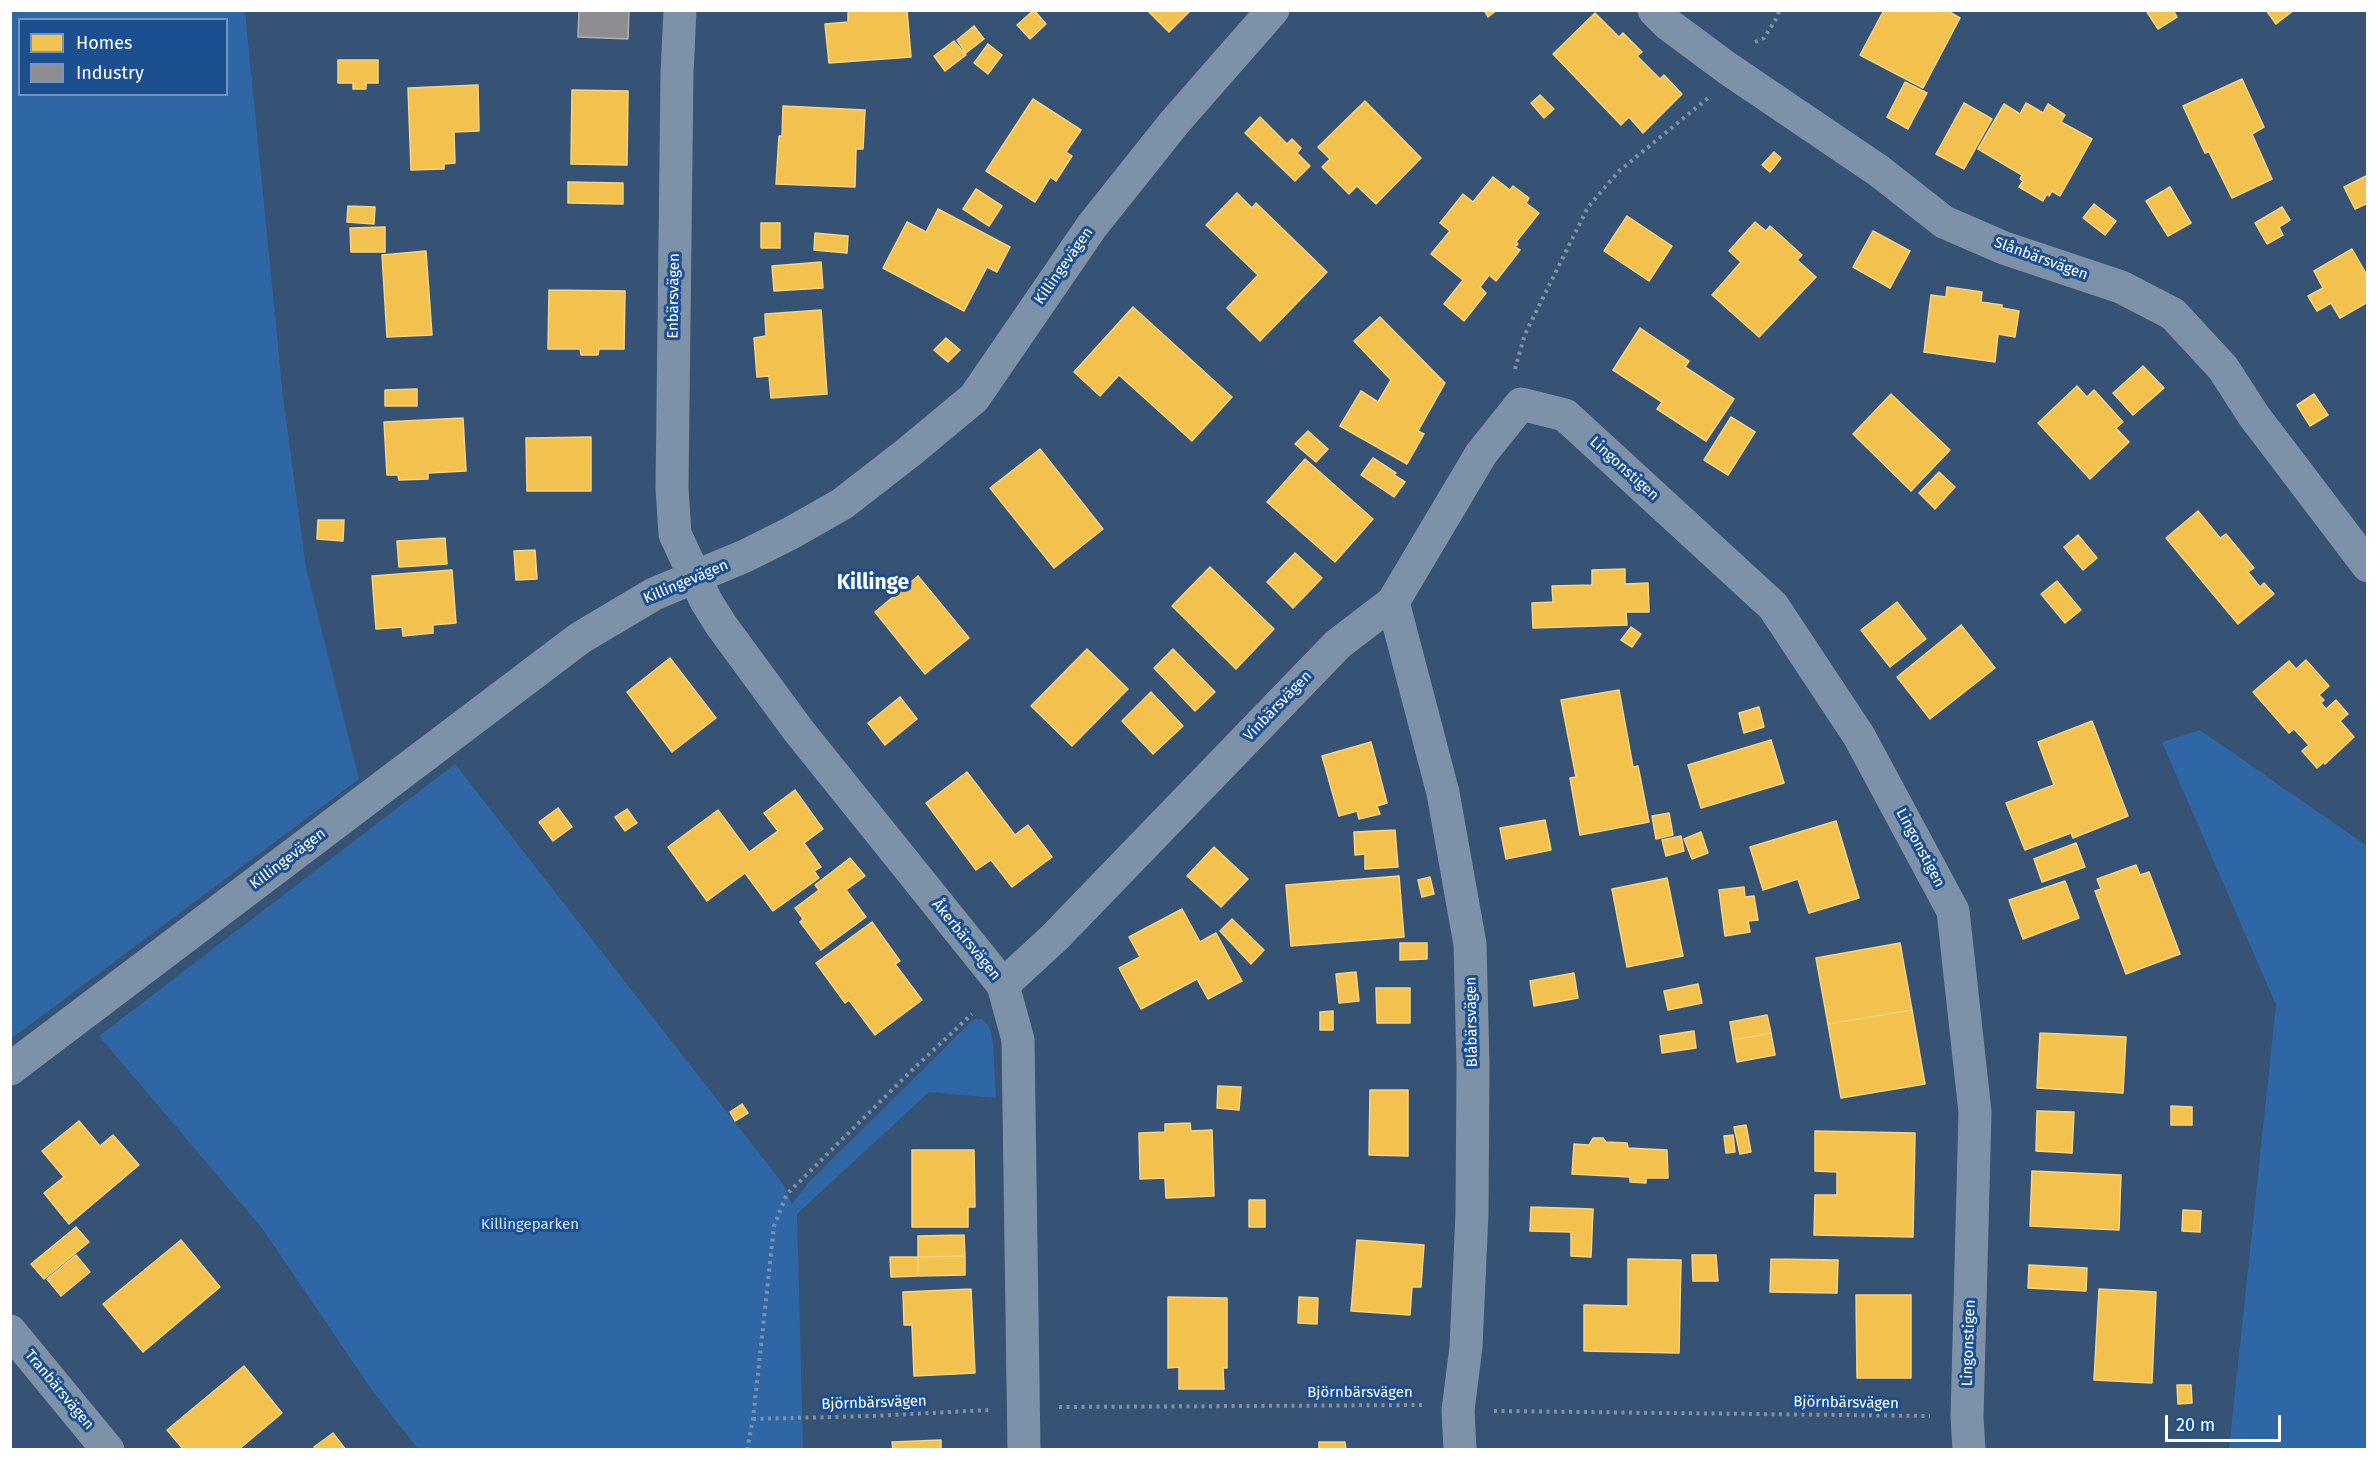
<!DOCTYPE html>
<html>
<head>
<meta charset="utf-8">
<style>
	body { margin:0 }
	#map { position:relative; width:2378px; height:1460px; overflow:hidden; background:#365274; font-family:"Fira Sans",sans-serif }
	canvas { display:block }
	.frame { position:absolute; inset:0; border:12px solid #fff; pointer-events:none }
	.legend { position:absolute; left:18px; top:18px; width:210px; height:78px; box-sizing:border-box; background:#1b4f8f; border:2px solid #7695bc; margin:0; padding:8px 10px; list-style:none; font-size:18px; color:#fff }
	.legend li { display:flex; align-items:center; gap:12px; height:30px }
	.legend b { width:30px; border:2px solid #7695bc }
	.scale { position:absolute; left:2165px; top:1415px; width:116px; height:27px; box-sizing:border-box; border:3px solid #fff; border-top:0; padding-left:8px; font-size:18px; line-height:21px; white-space:nowrap; color:#fff; -webkit-text-stroke:4px #1b4f8f; paint-order:stroke }
</style>
</head>
<body>
<div id="map">
<canvas width="2378" height="1460"></canvas>
<div class="frame"></div>
<ul class="legend">
<li><b style="height:16px;background:#f2c14e"></b>Homes</li>
<li><b style="height:16px;background:#8d8d92"></b>Industry</li>
</ul>
<div class="scale">20 m</div>
</div>
<script>
const context = document.querySelector('canvas').getContext('2d');
context.lineJoin = 'round';
function paint(path, color) { context.fillStyle = color; context.fill(path, 'evenodd'); }
const poly = rows => new Path2D(rows.map(r => 'M' + r).join(''));
function stroke(path, color, width, dash) { context.strokeStyle = color; context.lineWidth = width; context.lineCap = dash ? 'butt' : 'round'; context.setLineDash(dash || []); context.stroke(path); }
function drawText(font, color, halo, rows, align = 'center') {
  context.font = font + ' "Fira Sans",sans-serif'; context.lineWidth = 6; context.setLineDash([]); context.textBaseline = 'middle'; context.strokeStyle = halo; context.fillStyle = color; for (const [text, x, y, turn = 0] of rows) {
    context.save(); context.translate(x, y); context.rotate((+turn || 0) * Math.PI / 180); context.textAlign = isNaN(turn) ? turn : align; if (halo) context.strokeText(text, 0, 0); context.fillText(text, 0, 0); context.restore();
  }
}
paint(poly([
	[11,10,245,11,283,397,306,568,359,779,11,1039],
	[20,20,226,20,226,94,20,94],
	[2200,730,2367,846,2367,1449,2229,1449,2276,1005,2162,742],
	[455,764,783,1184,792,1204,809,1182,973,1020,982,1019,990,1028,993,1044,996,1098,929,1092,797,1214,803,1449,418,1449,371,1389,262,1228,99,1036]
]), '#2f66a5');
const homes = poly([
	[848,10,907,10,911,57,829,63,825,24,848,22,848,10],
	[1034,10,1046,24,1030,39,1017,25,1034,10],
	[1147,10,1191,10,1169,32,1147,10],
	[1484,10,1497,10,1488,17,1484,10],
	[1884,10,1946,10,1960,18,1923,88,1860,55,1884,10],
	[2150,10,2173,10,2177,17,2158,29,2147,12,2150,10],
	[2266,10,2294,10,2276,24,2266,10],
	[1595,13,1619,37,1623,33,1642,52,1637,56,1660,79,1664,75,1682,94,1643,133,1629,117,1621,125,1553,54,1595,13],
	[974,26,984,39,966,53,957,40,974,26],
	[954,41,966,55,945,71,934,56,954,41],
	[988,44,1002,55,988,74,974,63,988,44],
	[338,60,378,60,378,83,366,83,366,89,353,89,353,83,338,83,338,60],
	[2242,79,2264,127,2252,134,2272,179,2232,198,2209,152,2205,153,2183,106,2242,79],
	[1905,82,1927,93,1908,129,1887,117,1905,82],
	[478,85,479,131,454,132,455,163,444,164,444,169,411,170,408,88,478,85],
	[572,90,628,91,627,165,571,164,572,90],
	[1540,95,1554,109,1544,118,1531,103,1540,95],
	[1033,99,1081,130,1066,152,1072,156,1056,181,1050,177,1035,202,986,171,1033,99],
	[1365,101,1421,158,1376,204,1357,186,1349,194,1322,167,1330,159,1318,147,1365,101],
	[1964,103,1992,119,1964,169,1936,154,1964,103],
	[2026,103,2043,113,2048,104,2065,115,2061,122,2092,139,2060,196,2052,191,2049,196,2047,194,2043,201,2019,187,2023,181,2020,179,2022,175,1978,149,2004,104,2020,114,2026,103],
	[783,106,865,110,863,149,856,149,855,187,776,184,779,136,782,136,783,106],
	[1260,117,1287,144,1292,139,1301,148,1297,153,1310,166,1295,181,1245,133,1260,117],
	[1774,152,1781,158,1770,172,1762,165,1774,152],
	[2368,175,2368,203,2355,209,2344,187,2368,175],
	[1493,177,1510,190,1513,186,1529,198,1526,203,1539,213,1516,242,1518,244,1515,247,1520,250,1496,281,1489,275,1480,287,1486,293,1464,321,1444,304,1463,280,1431,254,1450,231,1440,223,1463,194,1473,202,1493,177],
	[568,182,623,183,623,204,568,203,568,182],
	[2170,187,2191,223,2168,236,2146,201,2170,187],
	[976,189,1002,206,989,226,963,209,976,189],
	[1237,193,1252,208,1256,203,1327,272,1260,341,1227,308,1258,275,1206,225,1237,193],
	[2094,204,2116,221,2105,235,2083,218,2094,204],
	[348,206,375,207,374,224,347,222,348,206],
	[2282,207,2290,220,2279,227,2283,235,2267,244,2255,223,2282,207],
	[938,209,1010,247,997,272,987,267,964,311,883,268,907,222,926,232,938,209],
	[1627,216,1672,246,1649,281,1604,251,1627,216],
	[1755,222,1766,231,1770,226,1802,255,1797,260,1816,277,1759,337,1712,295,1741,262,1729,251,1755,222],
	[761,223,780,223,780,248,761,248,761,223],
	[385,227,385,252,351,252,350,228,385,227],
	[1873,231,1910,251,1890,288,1853,267,1873,231],
	[815,233,848,236,847,253,814,250,815,233],
	[2352,249,2368,277,2368,302,2340,318,2331,303,2317,311,2308,296,2323,288,2314,271,2352,249],
	[426,251,432,335,387,337,382,255,426,251],
	[821,262,823,288,774,291,772,266,821,262],
	[1947,287,1982,292,1981,302,2002,305,2002,308,2019,311,2015,337,1998,334,1995,362,1924,352,1931,295,1946,297,1947,287],
	[549,290,625,291,624,349,599,349,598,355,581,355,580,349,548,349,549,290],
	[1133,307,1232,397,1192,441,1119,375,1100,396,1074,372,1133,307],
	[821,310,827,394,771,398,769,376,757,377,754,338,766,336,765,314,821,310],
	[1380,317,1445,383,1418,431,1424,434,1407,464,1340,426,1361,391,1378,402,1391,380,1354,341,1380,317],
	[1640,328,1689,361,1685,367,1734,399,1706,441,1657,409,1662,402,1613,370,1640,328],
	[946,338,960,350,948,362,934,350,946,338],
	[2143,366,2164,388,2133,415,2113,393,2143,366],
	[2077,386,2087,397,2094,390,2123,422,2116,428,2129,442,2090,479,2038,423,2077,386],
	[417,389,417,406,385,406,385,390,417,389],
	[1891,394,1950,450,1911,491,1853,434,1891,394],
	[2314,394,2328,415,2310,426,2297,405,2314,394],
	[1731,417,1755,432,1728,475,1704,460,1731,417],
	[463,418,466,471,428,473,428,479,399,480,398,475,387,475,384,422,463,418],
	[1308,431,1328,449,1316,462,1295,444,1308,431],
	[591,437,591,491,527,491,526,438,591,437],
	[1040,449,1103,529,1054,568,990,488,1040,449],
	[1373,458,1396,473,1394,475,1405,482,1394,497,1361,475,1373,458],
	[1305,459,1373,519,1335,562,1267,502,1305,459],
	[1939,472,1955,487,1935,509,1919,493,1939,472],
	[2198,511,2220,538,2226,534,2254,568,2248,572,2260,587,2264,583,2274,594,2238,624,2166,538,2198,511],
	[318,520,344,520,343,541,317,539,318,520],
	[2078,535,2097,558,2083,570,2064,547,2078,535],
	[445,538,447,564,399,567,397,541,445,538],
	[535,550,537,579,516,580,514,551,535,550],
	[1295,553,1322,578,1293,608,1267,582,1295,553],
	[1210,567,1274,629,1236,669,1172,606,1210,567],
	[1625,569,1625,584,1648,583,1649,612,1626,612,1627,625,1533,628,1532,603,1553,602,1552,586,1592,585,1592,570,1625,569],
	[452,570,456,623,433,625,433,633,403,636,402,627,376,629,372,576,452,570],
	[918,576,969,638,925,674,875,612,918,576],
	[2057,581,2081,610,2065,623,2041,594,2057,581],
	[1897,602,1926,639,1890,667,1861,630,1897,602],
	[1961,625,1995,668,1930,719,1897,677,1961,625],
	[1631,627,1641,634,1632,647,1621,640,1631,627],
	[1087,649,1128,689,1072,746,1031,706,1087,649],
	[1173,649,1215,692,1195,711,1154,668,1173,649],
	[670,658,716,718,672,752,627,692,670,658],
	[2306,660,2329,686,2319,695,2324,700,2321,703,2326,709,2336,700,2348,714,2340,721,2354,737,2325,764,2324,762,2317,768,2302,751,2309,745,2294,729,2289,733,2253,692,2289,661,2296,669,2306,660],
	[1619,690,1633,767,1638,766,1649,822,1580,835,1570,778,1576,777,1561,700,1619,690],
	[1151,692,1183,726,1153,754,1122,721,1151,692],
	[900,697,917,719,885,745,868,723,900,697],
	[1759,707,1764,727,1744,733,1739,713,1759,707],
	[2092,721,2128,816,2073,838,2071,833,2025,850,2006,803,2054,785,2038,742,2092,721],
	[1771,740,1784,783,1701,808,1688,765,1771,740],
	[1371,742,1387,803,1377,806,1380,814,1359,819,1357,811,1339,816,1322,756,1371,742],
	[967,772,1015,835,1028,825,1052,857,1012,887,991,860,976,870,926,803,967,772],
	[795,790,823,829,804,843,821,867,814,871,819,878,773,911,745,873,707,901,668,847,718,810,749,852,778,831,764,813,795,790],
	[558,808,572,827,553,841,539,822,558,808],
	[627,809,637,823,625,831,615,817,627,809],
	[1669,813,1673,835,1656,839,1652,816,1669,813],
	[1545,820,1551,850,1506,859,1500,828,1545,820],
	[1836,821,1859,898,1809,913,1798,879,1763,890,1750,847,1836,821],
	[1395,830,1398,867,1365,869,1365,854,1355,855,1354,832,1395,830],
	[1701,832,1708,853,1692,859,1684,839,1701,832],
	[1681,836,1684,851,1666,856,1662,840,1681,836],
	[2076,843,2085,867,2042,882,2034,859,2076,843],
	[1214,847,1248,879,1221,907,1187,876,1214,847],
	[850,858,865,876,846,890,866,917,821,950,800,922,803,919,795,908,819,890,815,885,850,858],
	[2136,865,2140,875,2149,872,2180,954,2126,974,2095,891,2101,889,2097,879,2136,865],
	[1399,876,1404,937,1291,946,1286,885,1399,876],
	[1430,877,1434,894,1422,897,1418,880,1430,877],
	[1667,878,1683,956,1627,967,1612,889,1667,878],
	[2065,881,2079,918,2023,939,2009,900,2065,881],
	[1744,887,1745,897,1754,896,1758,920,1748,921,1750,932,1725,936,1719,890,1744,887],
	[1182,909,1200,942,1216,933,1242,981,1208,999,1197,979,1141,1009,1119,968,1140,957,1129,937,1182,909],
	[1232,919,1264,950,1251,964,1220,931,1232,919],
	[872,922,900,961,895,964,922,1000,875,1035,849,1000,845,1003,816,963,872,922],
	[1400,943,1427,943,1427,959,1400,960,1400,943],
	[1900,943,1912,1010,1828,1024,1816,958,1900,943],
	[1356,972,1359,1001,1339,1003,1336,974,1356,972],
	[1574,973,1578,998,1534,1006,1530,981,1574,973],
	[1698,984,1702,1003,1668,1010,1664,991,1698,984],
	[1376,988,1410,988,1410,1023,1377,1023,1376,988],
	[1912,1010,1925,1084,1841,1098,1828,1024,1912,1010],
	[1333,1011,1333,1030,1320,1030,1320,1012,1333,1011],
	[1767,1015,1771,1033,1733,1040,1730,1022,1767,1015],
	[1694,1031,1696,1048,1662,1053,1660,1036,1694,1031],
	[1771,1033,1775,1055,1737,1062,1733,1040,1771,1033],
	[2040,1033,2126,1037,2123,1093,2037,1088,2040,1033],
	[1218,1086,1241,1087,1239,1110,1217,1108,1218,1086],
	[1370,1090,1408,1090,1408,1156,1369,1155,1370,1090],
	[742,1104,748,1113,735,1121,730,1112,742,1104],
	[2171,1106,2192,1107,2192,1125,2171,1125,2171,1106],
	[2037,1111,2074,1112,2072,1153,2036,1151,2037,1111],
	[79,1121,100,1146,113,1135,139,1165,69,1224,44,1193,64,1177,42,1151,79,1121],
	[1190,1123,1191,1131,1212,1130,1214,1196,1166,1198,1165,1178,1140,1179,1139,1133,1165,1132,1165,1124,1190,1123],
	[1746,1125,1751,1152,1740,1154,1734,1127,1746,1125],
	[1815,1131,1915,1133,1913,1237,1814,1235,1815,1195,1837,1195,1837,1172,1815,1171,1815,1131],
	[1733,1135,1735,1152,1726,1153,1724,1136,1733,1135],
	[1593,1138,1603,1138,1606,1142,1627,1143,1628,1148,1667,1150,1668,1178,1646,1178,1646,1183,1630,1182,1630,1177,1572,1174,1574,1144,1589,1145,1593,1138],
	[912,1150,974,1150,975,1207,968,1207,968,1227,912,1227,912,1150],
	[2032,1171,2121,1175,2119,1230,2030,1226,2032,1171],
	[1249,1200,1265,1200,1265,1227,1249,1227,1249,1200],
	[1531,1207,1593,1209,1591,1257,1571,1256,1571,1232,1530,1231,1531,1207],
	[2183,1210,2201,1211,2200,1232,2182,1231,2183,1210],
	[76,1227,89,1242,44,1279,31,1264,76,1227],
	[964,1235,965,1256,918,1257,918,1236,964,1235],
	[181,1240,220,1287,143,1352,103,1304,181,1240],
	[1357,1240,1424,1245,1421,1287,1412,1287,1410,1315,1351,1311,1357,1240],
	[76,1255,90,1272,61,1296,47,1279,76,1255],
	[1692,1255,1716,1255,1718,1281,1693,1281,1692,1255],
	[965,1256,965,1275,918,1276,918,1257,965,1256],
	[890,1257,918,1257,918,1276,891,1277,890,1257],
	[1628,1259,1681,1260,1679,1353,1584,1351,1584,1305,1628,1306,1628,1259],
	[1771,1259,1838,1260,1837,1293,1770,1292,1771,1259],
	[2029,1265,2087,1268,2086,1291,2028,1288,2029,1265],
	[971,1289,975,1373,914,1376,912,1325,904,1325,903,1292,971,1289],
	[2099,1289,2156,1292,2152,1383,2094,1380,2099,1289],
	[1856,1295,1911,1295,1911,1378,1857,1378,1856,1295],
	[1168,1297,1227,1298,1227,1368,1223,1368,1224,1389,1179,1389,1179,1367,1168,1368,1168,1297],
	[1299,1297,1318,1298,1317,1324,1298,1323,1299,1297],
	[244,1366,282,1413,238,1450,184,1450,167,1430,244,1366],
	[2177,1385,2191,1385,2192,1403,2178,1404,2177,1385],
	[333,1433,346,1450,317,1450,314,1447,333,1433],
	[941,1440,941,1450,893,1450,892,1442,941,1440],
	[1319,1442,1345,1442,1346,1450,1319,1450,1319,1442]
]);
paint(homes, '#f2c14e');
stroke(homes, '#f6d483', 1.5);
const industry = poly([
	[579,10,629,10,628,39,578,37,579,10]
]);
paint(industry, '#8d8d92');
stroke(industry, '#afafb3', 1.5);
stroke(poly([
	[1755,42,1764,38,1778,16,1779,10],
	[1515,369,1525,334,1588,207,1619,171,1708,98],
	[1059,1407,1424,1405],
	[1494,1411,1930,1416],
	[753,1419,872,1416,989,1410],
	[747,1450,753,1419,774,1226,787,1194,911,1071,972,1014]
]), '#7d92a8', 4, [3, 4.5]);
stroke(poly([
	[680,10,677,73,672,488,675,534,706,601,721,625,798,730,1003,985,1018,1040,1024,1450],
	[1654,10,1669,25,1727,68,1879,171,1944,222,2004,248,2121,287,2173,314,2223,368,2254,416,2368,566],
	[1393,602,1443,793,1470,944,1473,1065,1472,1213,1466,1347,1458,1410,1460,1450],
	[1003,985,1055,937,1338,644,1393,602,1481,454,1521,404,1565,415,1773,606,1859,736,1953,911,1975,1112,1967,1417,1969,1450],
	[10,1069,580,638,654,594,745,556,791,533,842,504,909,452,974,398,1092,226,1174,123,1273,10],
	[10,1331,108,1450]
]), '#7d92a8', 33);
drawText('15px', '#fff', '#1b4f8f', [
	["Slånbärsvägen",2041,259,20],
	["Killingevägen",1064,266,-55],
	["Enbärsvägen",674,296,-89],
	["Lingonstigen",1624,469,42],
	["Killingevägen",686,582,-23],
	["Vinbärsvägen",1278,706,-46],
	["Lingonstigen",1920,848,62],
	["Killingevägen",288,859,-37],
	["Åkerbärsvägen",966,940,51],
	["Blåbärsvägen",1472,1022,-91],
	["Lingonstigen",1969,1343,-88],
	["Tranbärsvägen",59,1390,50],
	["Björnbärsvägen",1360,1393],
	["Björnbärsvägen",874,1403,-2],
	["Björnbärsvägen",1846,1403,1]
]);
drawText('15px', '#cfe3fa', '#1b4f8f', [
	["Killingeparken",530,1225]
]);
drawText('bold 21px', '#fff', '#1b4f8f', [
	["Killinge",873,583]
]);
</script>
</body>
</html>
